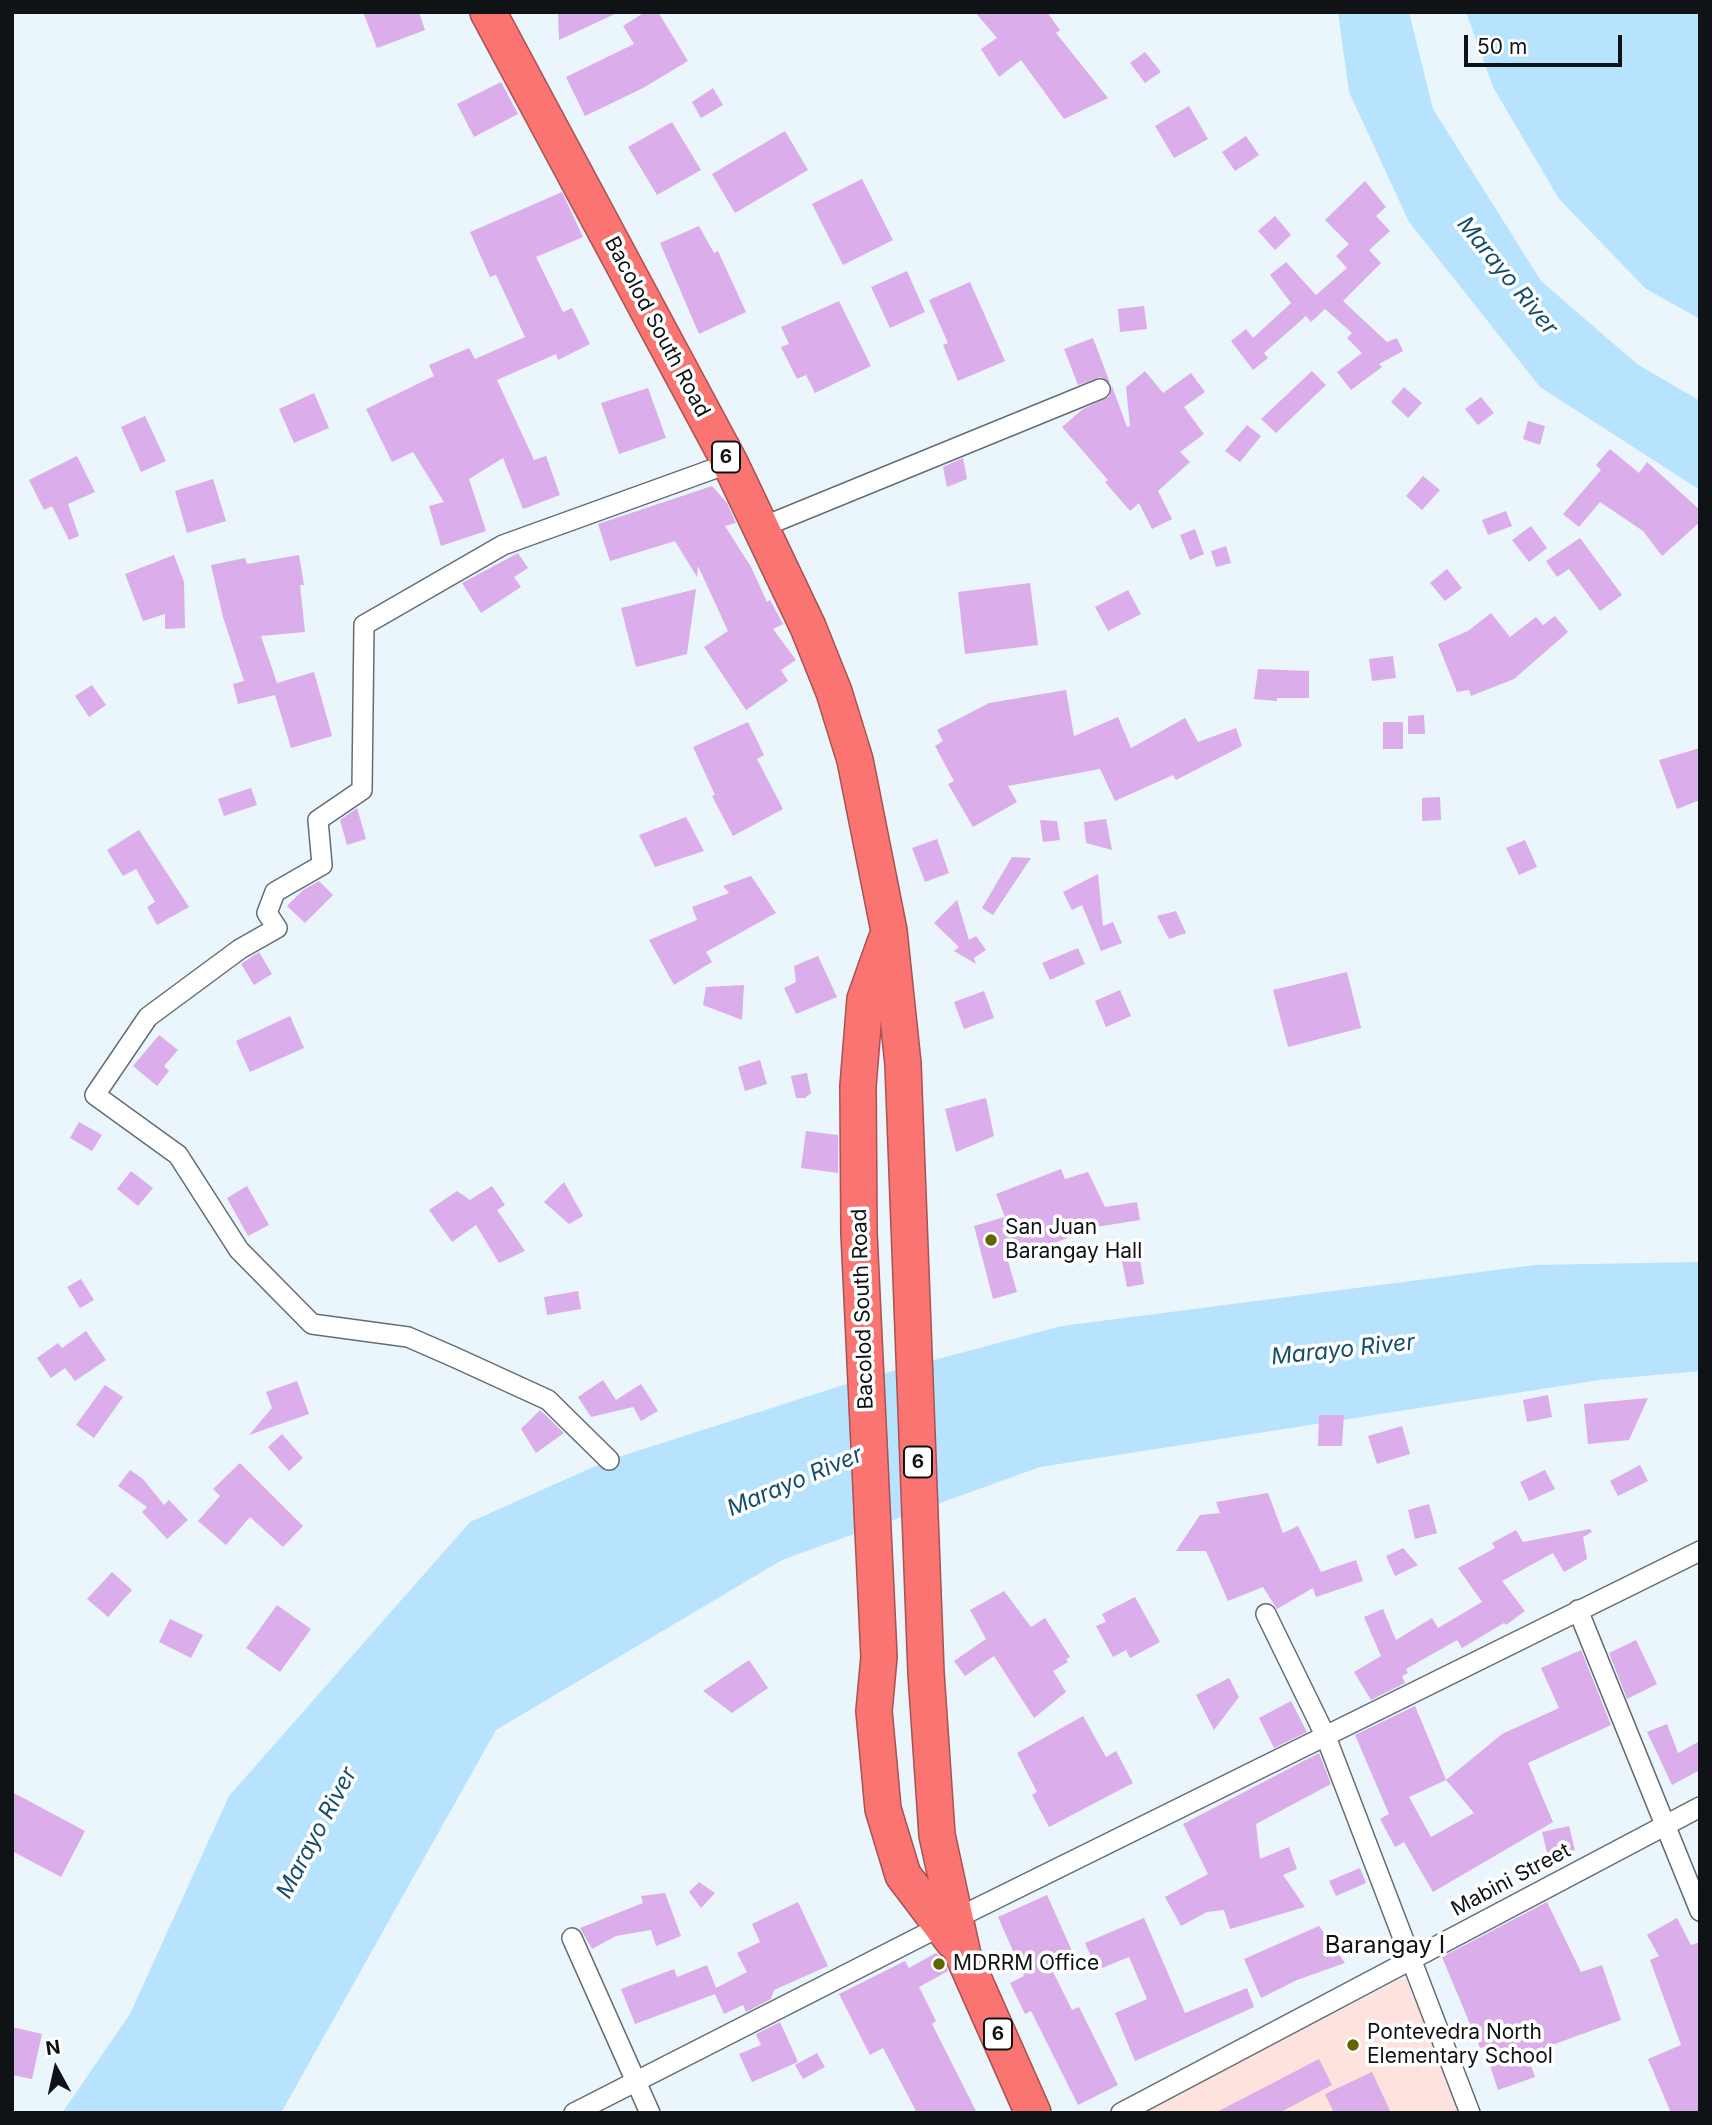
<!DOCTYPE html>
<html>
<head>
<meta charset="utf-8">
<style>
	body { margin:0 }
	#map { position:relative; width:1712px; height:2125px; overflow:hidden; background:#ebf5fc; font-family:Inter,sans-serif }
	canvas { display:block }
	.frame { position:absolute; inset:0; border:14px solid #101315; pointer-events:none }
	.north { position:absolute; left:21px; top:2034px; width:70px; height:70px; -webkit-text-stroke:5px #fff; paint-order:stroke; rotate:352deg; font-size:19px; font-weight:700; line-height:28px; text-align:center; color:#101315 }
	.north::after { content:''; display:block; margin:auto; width:24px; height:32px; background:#101315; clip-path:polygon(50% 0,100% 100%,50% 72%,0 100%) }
	.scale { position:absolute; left:1464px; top:35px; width:158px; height:32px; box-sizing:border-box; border:4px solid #101315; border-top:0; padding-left:9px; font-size:21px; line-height:24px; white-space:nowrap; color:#101315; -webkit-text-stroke:5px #fff; paint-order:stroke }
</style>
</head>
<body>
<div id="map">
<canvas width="1712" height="2125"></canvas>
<div class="frame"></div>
<div class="north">N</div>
<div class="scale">50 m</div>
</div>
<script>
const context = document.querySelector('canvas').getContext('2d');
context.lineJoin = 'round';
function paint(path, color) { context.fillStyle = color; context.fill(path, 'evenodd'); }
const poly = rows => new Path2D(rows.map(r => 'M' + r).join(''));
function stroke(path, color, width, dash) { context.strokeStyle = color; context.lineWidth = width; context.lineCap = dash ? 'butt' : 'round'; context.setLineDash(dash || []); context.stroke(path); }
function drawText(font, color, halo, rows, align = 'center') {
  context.font = font + ' Inter,sans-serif'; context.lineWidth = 7; context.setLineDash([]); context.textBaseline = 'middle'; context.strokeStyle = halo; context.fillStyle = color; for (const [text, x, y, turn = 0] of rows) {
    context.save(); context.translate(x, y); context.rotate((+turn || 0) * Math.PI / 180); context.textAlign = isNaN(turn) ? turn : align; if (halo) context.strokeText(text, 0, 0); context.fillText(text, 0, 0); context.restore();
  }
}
paint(poly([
	[1405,1977,1461,2113,1141,2113]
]), '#fde2dd');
paint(poly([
	[1338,12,1409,12,1433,109,1541,281,1637,364,1700,401,1700,490,1540,387,1409,222,1349,92],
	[1466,12,1700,12,1700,319,1646,289,1559,199,1493,87],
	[1700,1262,1700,1371,1599,1380,1040,1467,782,1560,496,1730,281,2113,62,2113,130,2014,229,1796,470,1522,609,1460,859,1380,1062,1326,1535,1265]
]), '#b7e3fe');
paint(poly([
	[363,12,419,12,425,30,377,48],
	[558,12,619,12,559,40],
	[645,12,658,12,688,61,643,88,585,116,566,77,634,44,623,26],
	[975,12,1047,12,1060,30,1056,33,1108,98,1064,119,1021,60,999,77,981,49,997,38],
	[1145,52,1161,72,1145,83,1130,63],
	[501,82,518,114,474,137,457,104],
	[713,88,723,105,701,118,692,102],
	[1189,106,1208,139,1174,158,1155,126],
	[672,122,701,170,657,195,628,147],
	[785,131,808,170,735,213,712,174],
	[1246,136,1259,155,1235,171,1222,152],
	[862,179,893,240,843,265,812,204],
	[1365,181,1386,207,1376,216,1390,231,1369,250,1381,263,1343,301,1387,342,1397,338,1403,351,1379,364,1382,367,1351,390,1337,372,1362,353,1347,338,1352,333,1325,309,1311,322,1306,316,1264,353,1268,358,1253,370,1231,341,1246,329,1253,338,1291,303,1270,275,1286,262,1316,295,1347,268,1336,256,1349,244,1325,220],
	[562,192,583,237,536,257,563,312,572,308,590,344,558,360,556,354,497,380,534,460,546,456,560,495,523,509,503,458,469,479,486,531,441,546,429,506,444,502,413,452,392,462,366,409,434,376,429,365,469,348,475,359,525,337,496,275,490,277,470,232],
	[1275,216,1291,235,1275,250,1258,231],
	[699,226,714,253,718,251,746,312,699,334,660,243],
	[907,271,925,312,890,328,871,287],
	[970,282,1005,361,958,381,943,345,948,343,929,300],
	[839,301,871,366,815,393,806,375,797,379,781,347,789,344,781,327],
	[1144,306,1147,329,1120,332,1118,309],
	[1093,338,1110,383,1101,377,1078,385,1064,349],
	[1145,371,1163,393,1191,373,1205,392,1184,407,1204,434,1180,452,1190,462,1158,491,1172,519,1152,529,1139,503,1130,511,1105,482,1108,480,1062,427,1083,409,1109,397,1112,386,1127,427,1130,426,1126,387],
	[1312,371,1326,385,1276,433,1261,419],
	[1404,387,1422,403,1408,418,1391,402],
	[648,388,666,438,619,454,601,403],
	[314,393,329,428,294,443,279,409],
	[1481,397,1494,413,1478,425,1465,409],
	[145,416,166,461,141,472,121,427],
	[1528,421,1545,426,1540,445,1523,439],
	[1247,425,1261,436,1240,462,1225,451],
	[1610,449,1639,473,1647,462,1700,510,1700,522,1662,556,1643,531,1600,502,1579,527,1563,514,1601,470,1596,465],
	[77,456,95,492,68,504,79,536,69,540,52,506,44,510,29,480],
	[963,458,967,479,947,487,943,467],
	[1423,476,1440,490,1422,510,1406,496],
	[213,479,226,521,187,533,175,491],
	[712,486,727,503,736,523,725,526,751,567,767,602,770,600,783,624,773,629,796,660,781,670,788,681,746,710,704,647,728,631,698,566,697,577,675,541,610,561,598,524],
	[1506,511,1512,526,1488,535,1482,520],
	[1531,526,1547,548,1529,562,1512,540],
	[1195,529,1204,554,1190,560,1180,535],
	[1580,538,1622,595,1600,611,1569,569,1557,577,1546,561],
	[1226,546,1231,563,1216,567,1211,551],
	[518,553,528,568,514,577,521,587,481,613,462,583],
	[174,555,184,582,185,628,165,629,165,614,143,621,125,574],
	[299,555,304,585,300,585,305,632,261,636,277,683,314,672,332,736,291,748,275,695,238,704,233,684,244,681,223,617,211,565,245,558,247,564],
	[1447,569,1462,588,1445,601,1430,583],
	[1030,583,1038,645,965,654,958,592],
	[696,589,687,654,636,667,621,608],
	[1128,590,1141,614,1108,631,1095,607],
	[1491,613,1510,637,1536,617,1543,625,1555,616,1568,632,1514,679,1471,696,1469,690,1457,692,1438,644,1468,631],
	[1393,656,1396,678,1372,681,1369,659],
	[1258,669,1309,671,1309,698,1277,698,1277,701,1254,699],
	[92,685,106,705,89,717,75,696],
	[1066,690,1074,736,1118,717,1131,748,1185,718,1198,742,1236,728,1242,746,1176,780,1173,775,1115,801,1100,769,1008,786,1017,802,973,827,948,784,954,781,935,746,943,741,937,730,989,703],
	[1424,715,1425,734,1408,734,1408,716],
	[748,722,764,755,757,759,783,809,733,836,712,796,715,795,693,747],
	[1383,722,1403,722,1403,749,1383,749],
	[1700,748,1700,800,1677,809,1659,760],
	[251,788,257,805,224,816,218,799],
	[1440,797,1441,820,1422,821,1422,798],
	[357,808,366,839,347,845,340,820],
	[686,817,704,851,655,867,639,835],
	[1106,819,1112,850,1086,843,1084,822],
	[1040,820,1057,821,1060,840,1043,842],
	[139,830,189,907,157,925,147,907,155,902,136,869,123,876,107,850],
	[937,839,949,873,925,882,912,848],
	[1525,840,1537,867,1519,875,1506,848],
	[1012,857,1031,858,993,915,982,908],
	[1098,874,1103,926,1113,922,1122,943,1101,951,1082,905,1072,910,1063,892],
	[751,876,776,913,706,952,712,962,674,985,649,940,697,920,692,907,729,893,723,886],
	[319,881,333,895,305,923,287,906,303,890],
	[957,900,969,940,976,936,986,950,974,958,976,964,954,951,959,947,934,923],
	[1176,911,1186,933,1169,939,1157,916],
	[1078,948,1085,964,1050,980,1042,963],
	[259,952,272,974,254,985,241,964],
	[818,956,837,997,796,1014,784,988,796,982,794,966],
	[1347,972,1361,1028,1288,1047,1273,990],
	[744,985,742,1020,703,1005,706,987],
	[1120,990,1131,1016,1106,1027,1095,1001],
	[984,991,994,1018,964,1029,954,1002],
	[290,1016,304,1048,250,1072,236,1041],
	[159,1035,178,1050,164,1066,169,1071,157,1086,133,1066],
	[760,1060,767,1084,745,1091,738,1067],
	[807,1073,811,1093,805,1098,796,1098,791,1076],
	[986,1098,994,1136,956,1152,945,1109],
	[79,1122,102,1135,92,1151,70,1138],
	[806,1131,838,1135,838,1173,801,1168],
	[1061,1169,1065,1179,1088,1172,1105,1207,1137,1202,1140,1220,1096,1227,1008,1261,1017,1292,993,1299,974,1226,1005,1217,996,1194],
	[131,1171,153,1188,138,1206,117,1189],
	[564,1182,583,1216,569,1224,544,1202],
	[247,1186,269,1225,248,1236,227,1198],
	[492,1186,505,1205,497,1210,525,1251,499,1263,476,1225,452,1242,429,1210,457,1191,470,1200],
	[1140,1260,1144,1284,1127,1287,1122,1261],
	[81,1279,94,1300,80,1308,67,1287],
	[578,1291,581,1309,547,1315,544,1297],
	[86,1331,106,1360,75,1381,65,1368,51,1378,37,1358,58,1343,62,1348],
	[603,1380,616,1400,641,1384,658,1411,641,1421,633,1407,591,1417,578,1397],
	[297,1381,309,1414,249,1435,272,1408,266,1392],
	[105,1385,123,1397,94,1438,76,1425],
	[1548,1395,1552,1417,1527,1422,1523,1400],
	[1648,1398,1629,1440,1588,1444,1584,1404],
	[540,1410,564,1433,536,1453,521,1429],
	[1319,1415,1344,1415,1342,1446,1318,1446],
	[1402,1426,1410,1454,1377,1464,1368,1436],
	[282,1434,303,1458,289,1471,268,1447],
	[240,1463,303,1526,283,1547,250,1517,226,1545,198,1521,220,1496,213,1489],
	[1640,1465,1648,1481,1618,1496,1610,1481],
	[130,1470,143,1479,164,1505,169,1500,188,1520,167,1539,142,1512,147,1507,118,1486],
	[1545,1470,1555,1489,1529,1501,1520,1482],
	[1268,1493,1283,1533,1298,1526,1321,1572,1356,1560,1363,1581,1316,1597,1313,1588,1277,1609,1263,1587,1228,1601,1206,1551,1176,1551,1200,1515,1220,1513,1216,1502],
	[1429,1504,1437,1533,1415,1539,1408,1510],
	[1590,1529,1592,1532,1583,1537,1587,1559,1564,1572,1553,1553,1502,1581,1525,1611,1506,1625,1504,1623,1462,1648,1457,1640,1406,1669,1408,1673,1402,1676,1405,1683,1371,1700,1354,1672,1381,1656,1364,1617,1383,1609,1396,1640,1432,1618,1438,1628,1482,1602,1458,1568,1495,1548,1492,1543,1516,1530,1523,1542],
	[1403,1548,1418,1565,1395,1576,1386,1556],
	[112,1572,132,1590,108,1617,87,1599],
	[1004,1591,1031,1627,1045,1618,1070,1657,1066,1659,1068,1662,1053,1671,1066,1692,1034,1718,994,1656,965,1676,954,1661,986,1639,970,1610],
	[1135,1597,1160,1642,1130,1658,1126,1650,1113,1657,1096,1626,1106,1622,1102,1614],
	[277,1605,311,1629,280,1672,246,1648],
	[170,1619,203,1635,191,1658,159,1642],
	[1636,1640,1657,1684,1627,1699,1609,1653],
	[1581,1650,1611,1725,1528,1763,1553,1822,1433,1892,1404,1842,1395,1847,1380,1819,1389,1814,1355,1735,1415,1706,1446,1780,1502,1734,1559,1708,1541,1668],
	[1446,1780,1474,1813,1431,1837,1409,1797],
	[749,1660,768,1688,732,1713,703,1691],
	[1229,1678,1239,1697,1214,1730,1196,1695],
	[1291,1701,1307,1732,1274,1748,1259,1718],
	[1083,1716,1106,1757,1116,1751,1133,1783,1049,1827,1032,1795,1037,1792,1017,1753],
	[1667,1724,1678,1753,1700,1741,1700,1770,1672,1785,1647,1732],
	[1319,1753,1331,1784,1256,1824,1260,1859,1289,1847,1297,1869,1283,1875,1305,1907,1230,1929,1224,1910,1207,1912,1181,1926,1165,1897,1208,1874,1183,1824],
	[12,1792,85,1831,61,1877,12,1851],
	[1569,1826,1575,1850,1548,1856,1542,1832],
	[1360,1868,1366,1883,1336,1896,1329,1881],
	[699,1882,715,1893,701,1908,689,1892],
	[665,1893,681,1936,656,1946,651,1930,616,1936,592,1949,580,1928,643,1903,641,1896],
	[1047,1895,1072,1951,1048,1962,1072,2010,1079,2007,1118,2085,1078,2105,1031,2011,1025,2014,1010,1983,1024,1976,998,1917],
	[798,1902,828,1966,774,1990,771,1999,746,2012,743,2005,724,2014,715,1994,635,2024,621,1989,674,1969,677,1977,707,1965,716,1988,747,1972,737,1953,760,1942,752,1924],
	[1547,1902,1581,1972,1602,1965,1621,2020,1527,2054,1535,2077,1498,2090,1484,2047,1480,2048,1442,1957],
	[1144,1918,1185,2013,1247,1988,1254,2007,1135,2061,1115,2013,1147,1999,1129,1957,1097,1970,1085,1943],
	[1677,1918,1691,1945,1700,1942,1700,2113,1671,2113,1648,2059,1681,2045,1650,1960,1659,1956,1647,1935],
	[1319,1926,1345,1963,1297,1980,1261,1998,1244,1959],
	[936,1953,943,1958,948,1971,919,1987,936,2021,932,2024,977,2113,917,2113,883,2048,870,2055,839,1994,905,1961,909,1968],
	[780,2022,798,2062,752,2082,739,2054,761,2045,756,2034],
	[12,2027,42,2034,32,2079,12,2075],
	[817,2053,825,2067,803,2079,795,2065],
	[1319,2059,1332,2085,1279,2113,1215,2113],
	[1372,2072,1391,2113,1334,2113,1325,2094]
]), '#dbadeb');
const street = poly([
	[760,528,1100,389],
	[609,1460,548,1400,454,1357,408,1337,312,1324,239,1250,178,1155,95,1095,148,1017,240,949,277,928,267,913,275,892,322,865,318,820,362,790,364,625,503,545,730,463],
	[1578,1610,1700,1911],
	[1266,1614,1326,1737,1470,2113],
	[572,1938,650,2113],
	[574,2113,953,1920,1700,1551],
	[1121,2113,1700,1807]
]);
const highway = poly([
	[488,12,730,463,808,627,834,692,855,760,889,931,903,1064,926,1673,937,1835,963,1955,1033,2113],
	[886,940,865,999,858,1086,859,1233,879,1657,874,1711,883,1809,903,1875,953,1941]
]);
stroke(street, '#656d74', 22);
stroke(highway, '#a85251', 38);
stroke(street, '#fff', 19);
stroke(highway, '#fa7472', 35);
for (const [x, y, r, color] of [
	[991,1240,7,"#616500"],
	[939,1964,7,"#616500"],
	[1353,2045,7,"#616500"]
]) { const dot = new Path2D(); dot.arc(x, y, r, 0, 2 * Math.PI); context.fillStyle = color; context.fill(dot); stroke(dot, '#fff', 2.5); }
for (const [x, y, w] of [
	[726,457,28],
	[918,1462,28],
	[998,2034,28]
]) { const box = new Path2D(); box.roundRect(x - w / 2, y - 15.5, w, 31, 5); context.fillStyle = '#fff'; context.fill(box); stroke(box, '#101315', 2); }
drawText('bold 19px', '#101315', null, [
	["6",726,457],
	["6",918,1462],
	["6",998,2034]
]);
drawText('21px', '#101315', '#fff', [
	["Bacolod South Road",657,327,62],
	["Bacolod South Road",863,1309,-92],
	["Mabini Street",1511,1880,-28]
]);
drawText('21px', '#101315', '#fff', [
	["San Juan",1005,1228],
	["Barangay Hall",1005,1252],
	["MDRRM Office",953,1964],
	["Pontevedra North",1367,2033],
	["Elementary School",1367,2057]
], 'left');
drawText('italic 23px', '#134e6c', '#fff', [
	["Marayo River",1507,276,51],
	["Marayo River",1343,1350,-6],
	["Marayo River",795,1482,-23],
	["Marayo River",317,1833,-62]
]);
drawText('24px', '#101315', '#fff', [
	["Barangay Ⅰ",1385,1946]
]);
</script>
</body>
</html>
